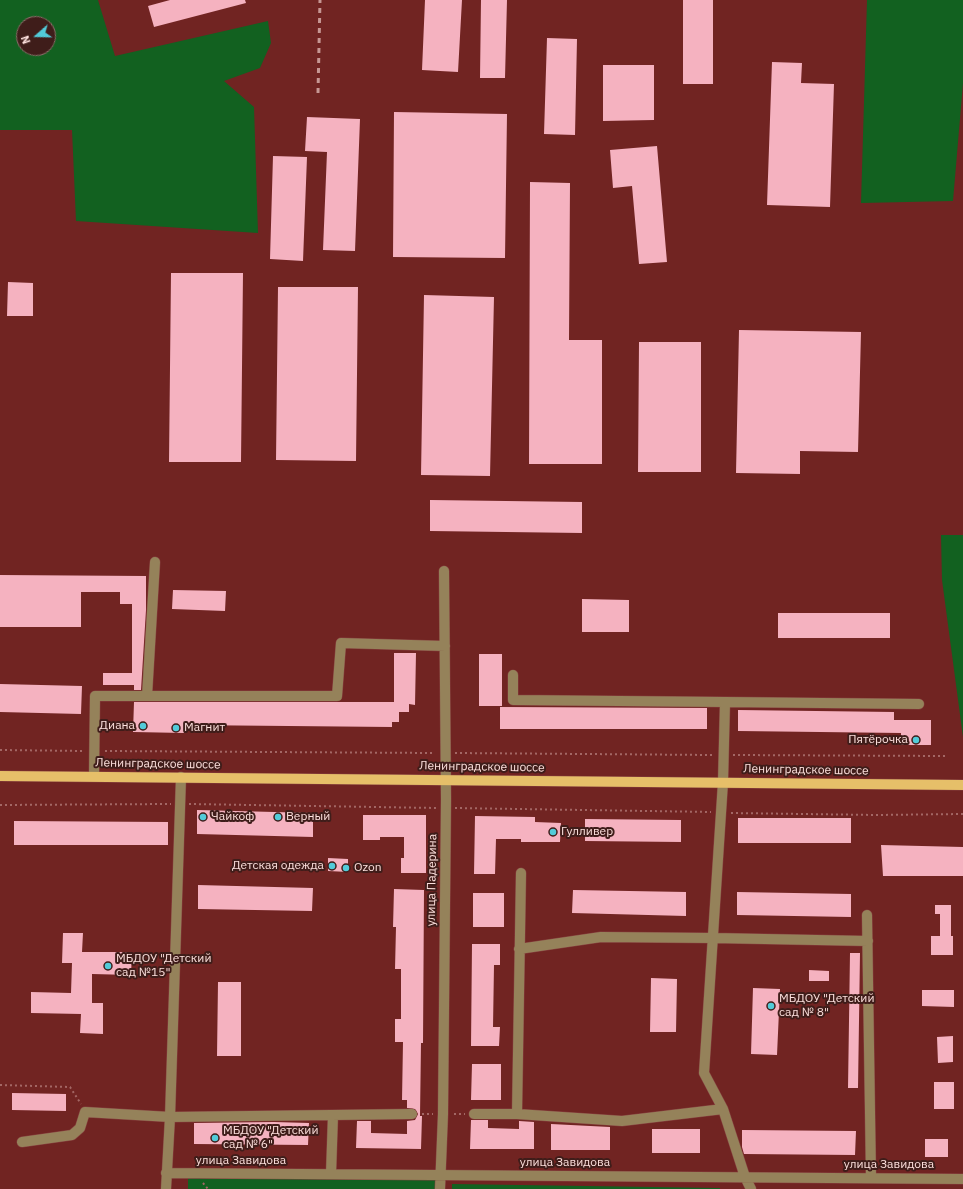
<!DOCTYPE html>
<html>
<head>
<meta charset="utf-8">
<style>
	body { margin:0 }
	#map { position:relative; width:963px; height:1189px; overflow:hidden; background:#712422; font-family:"IBM Plex Sans",sans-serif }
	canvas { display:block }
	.north { position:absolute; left:16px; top:16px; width:40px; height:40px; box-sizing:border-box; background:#3f1d1a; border:1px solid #8b6b68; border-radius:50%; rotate:250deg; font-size:11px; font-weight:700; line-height:16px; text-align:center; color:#fde0dd }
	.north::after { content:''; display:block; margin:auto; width:14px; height:18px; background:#52cbd9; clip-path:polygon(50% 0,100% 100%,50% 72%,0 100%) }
</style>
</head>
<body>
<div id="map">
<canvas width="963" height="1189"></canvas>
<div class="north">N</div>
</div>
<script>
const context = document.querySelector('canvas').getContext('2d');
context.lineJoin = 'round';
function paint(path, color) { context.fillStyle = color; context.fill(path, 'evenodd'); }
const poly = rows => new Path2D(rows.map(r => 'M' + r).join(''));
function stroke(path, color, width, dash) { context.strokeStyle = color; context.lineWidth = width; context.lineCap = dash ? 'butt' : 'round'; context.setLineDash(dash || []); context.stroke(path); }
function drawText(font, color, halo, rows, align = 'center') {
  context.font = font + ' "IBM Plex Sans",sans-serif'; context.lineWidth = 4; context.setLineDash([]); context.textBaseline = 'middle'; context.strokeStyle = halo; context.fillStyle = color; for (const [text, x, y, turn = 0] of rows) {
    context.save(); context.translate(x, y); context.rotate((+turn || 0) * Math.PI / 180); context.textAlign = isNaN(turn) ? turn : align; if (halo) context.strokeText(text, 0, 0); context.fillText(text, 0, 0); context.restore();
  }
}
paint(poly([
	[0,0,98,0,115,56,268,21,271,43,260,68,224,81,254,107,258,233,76,221,72,130,0,130],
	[24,24,48,24,48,48,24,48],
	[867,0,963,0,963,83,953,201,861,203],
	[941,535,963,535,963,737,942,580],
	[188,1173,441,1175,440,1189,188,1189],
	[452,1184,720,1188,720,1189,452,1189]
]), '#126120');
paint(poly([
	[170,0,245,0,246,3,154,27,148,6],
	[425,0,462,0,458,72,422,70],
	[481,0,507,0,505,78,480,78],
	[683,0,713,0,713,84,683,84],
	[547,38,577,39,575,135,544,134],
	[772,62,802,63,801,83,834,84,830,207,767,205],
	[603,65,654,65,654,120,603,121],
	[394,112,507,114,505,258,393,257],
	[307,117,360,119,355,251,323,250,327,152,305,151],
	[657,146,667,262,639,264,632,186,613,188,610,150],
	[273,156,307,157,303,261,270,259],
	[530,182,570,183,569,340,602,340,602,464,529,464],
	[171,273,243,273,241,462,169,462],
	[8,282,33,283,33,316,7,316],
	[278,287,358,287,356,461,276,460],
	[424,295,494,297,490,476,421,475],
	[739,330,861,332,858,452,800,451,800,474,736,473],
	[639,342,701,342,701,472,638,472],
	[430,500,582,502,582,533,430,531],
	[0,575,146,576,146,610,141,690,134,690,134,685,103,685,103,673,132,673,132,604,120,604,120,592,81,592,81,627,0,627],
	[173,590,226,591,225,611,172,609],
	[582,599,629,600,629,632,582,632],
	[778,613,890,613,890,638,778,638],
	[394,653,416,653,415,705,409,704,409,712,399,712,399,722,392,722,392,727,185,725,184,733,133,732,134,702,394,702],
	[479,654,502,654,502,706,479,706],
	[0,684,82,686,81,714,0,712],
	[500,707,707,708,707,729,500,729],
	[738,710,894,712,894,720,931,720,931,745,901,745,901,733,738,731],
	[197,810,313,813,313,837,197,834],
	[363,815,426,815,426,873,401,873,401,858,404,858,404,837,380,837,380,840,363,840],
	[475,816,535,817,535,822,561,823,560,842,521,842,521,839,496,839,495,874,474,874],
	[738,818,851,818,851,843,738,843],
	[585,819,681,820,681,842,585,841],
	[14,821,168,822,168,845,14,845],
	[881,845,963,847,963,876,883,876],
	[328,858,348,859,348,872,328,871],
	[198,885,313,888,312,911,198,909],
	[394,889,424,890,423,1043,421,1043,420,1116,422,1116,421,1149,356,1148,357,1121,371,1121,371,1133,407,1134,407,1121,415,1120,418,1114,415,1109,407,1108,407,1100,402,1100,403,1042,395,1042,395,1019,401,1019,401,969,395,969,396,927,393,927],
	[573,890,686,892,686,916,572,913],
	[737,892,851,894,851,917,737,915],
	[473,893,504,893,504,927,473,927],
	[935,905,951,905,951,936,953,936,953,955,931,955,931,936,940,936,940,914,935,914],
	[63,933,83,933,82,952,132,952,131,975,92,974,92,1003,103,1003,103,1034,80,1033,81,1014,31,1013,31,992,71,993,72,963,62,963],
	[472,944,500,944,500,965,494,965,493,1027,500,1027,499,1046,471,1046],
	[850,953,860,953,858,1088,848,1088],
	[809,970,829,971,829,981,809,981],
	[651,978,677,979,676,1032,650,1032],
	[218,982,241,982,241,1056,217,1056],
	[753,988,780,989,777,1055,751,1054],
	[922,990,954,990,954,1007,922,1006],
	[953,1036,953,1062,938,1063,937,1037],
	[472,1064,501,1064,501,1100,471,1100],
	[934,1082,954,1082,954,1109,934,1109],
	[12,1093,66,1094,66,1111,12,1110],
	[471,1120,488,1120,488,1128,519,1129,519,1121,534,1122,534,1149,470,1149],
	[274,1122,309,1123,308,1145,194,1144,194,1123],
	[551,1124,610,1127,610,1150,551,1150],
	[652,1129,700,1129,700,1153,652,1153],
	[742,1130,856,1131,855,1155,744,1154,742,1147],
	[925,1139,948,1139,948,1157,925,1157]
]), '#f5b2c0');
const minor = poly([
	[513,675,513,700,725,702],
	[147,696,155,562],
	[94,776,95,696,337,696,341,643,445,646],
	[867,915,871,1178],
	[519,949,601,937,713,938,868,941],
	[474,1114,517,1114,622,1121,723,1109],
	[517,1114,521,873],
	[22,1142,72,1135,80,1128,85,1112,170,1117,412,1114],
	[166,1173,963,1179],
	[331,1174,333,1115],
	[166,1189,170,1117,181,777],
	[440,1189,443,1114,446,799,444,571],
	[751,1189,745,1177,723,1109,704,1073,723,782,725,702,919,704]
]);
const major = poly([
	[0,776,963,785]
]);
stroke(minor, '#874240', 11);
stroke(major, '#874240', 11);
stroke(poly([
	[0,750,85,751],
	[105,751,435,753],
	[455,753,713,755],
	[733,755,946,756],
	[189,804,437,808],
	[0,805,171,804],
	[455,808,711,812],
	[731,813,876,815,963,814],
	[0,1085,70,1087,81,1104],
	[422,1114,433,1114],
	[454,1114,465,1114],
	[203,1183,208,1189]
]), '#a36765', 2, [2, 3]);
stroke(minor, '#95825a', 10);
stroke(major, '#e6bf69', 10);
stroke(poly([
	[318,93,320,0]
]), '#c69794', 3, [5, 5]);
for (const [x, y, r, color] of [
	[143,726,4,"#52cbd9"],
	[176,728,4,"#52cbd9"],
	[916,740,4,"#52cbd9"],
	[203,817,4,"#52cbd9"],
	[278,817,4,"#52cbd9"],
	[553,832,4,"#52cbd9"],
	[332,866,4,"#52cbd9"],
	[346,868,4,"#52cbd9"],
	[108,966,4,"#52cbd9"],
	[771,1006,4,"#52cbd9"],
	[215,1138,4,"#52cbd9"]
]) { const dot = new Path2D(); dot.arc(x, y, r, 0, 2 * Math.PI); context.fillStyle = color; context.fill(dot); stroke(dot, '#3f1d1a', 1.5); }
drawText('12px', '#fde0dd', '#3f1d1a', [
	["Диана",135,726,"right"],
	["Магнит",184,728],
	["Пятёрочка",908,740,"right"],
	["Чайкоф",211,817],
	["Верный",286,817],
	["Гулливер",561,832],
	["Детская одежда",324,866,"right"],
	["Ozon",354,868],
	["МБДОУ \"Детский",116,959],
	["сад №15\"",116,973],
	["МБДОУ \"Детский",779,999],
	["сад № 8\"",779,1013],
	["МБДОУ \"Детский",223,1131],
	["сад № 6\"",223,1145]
], 'left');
drawText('12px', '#fde0dd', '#3f1d1a', [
	["Ленинградское шоссе",158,764,1],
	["Ленинградское шоссе",482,767,1],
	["Ленинградское шоссе",806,770,1],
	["улица Падерина",432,880,-89],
	["улица Завидова",241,1161],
	["улица Завидова",565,1163],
	["улица Завидова",889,1165]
]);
</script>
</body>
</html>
